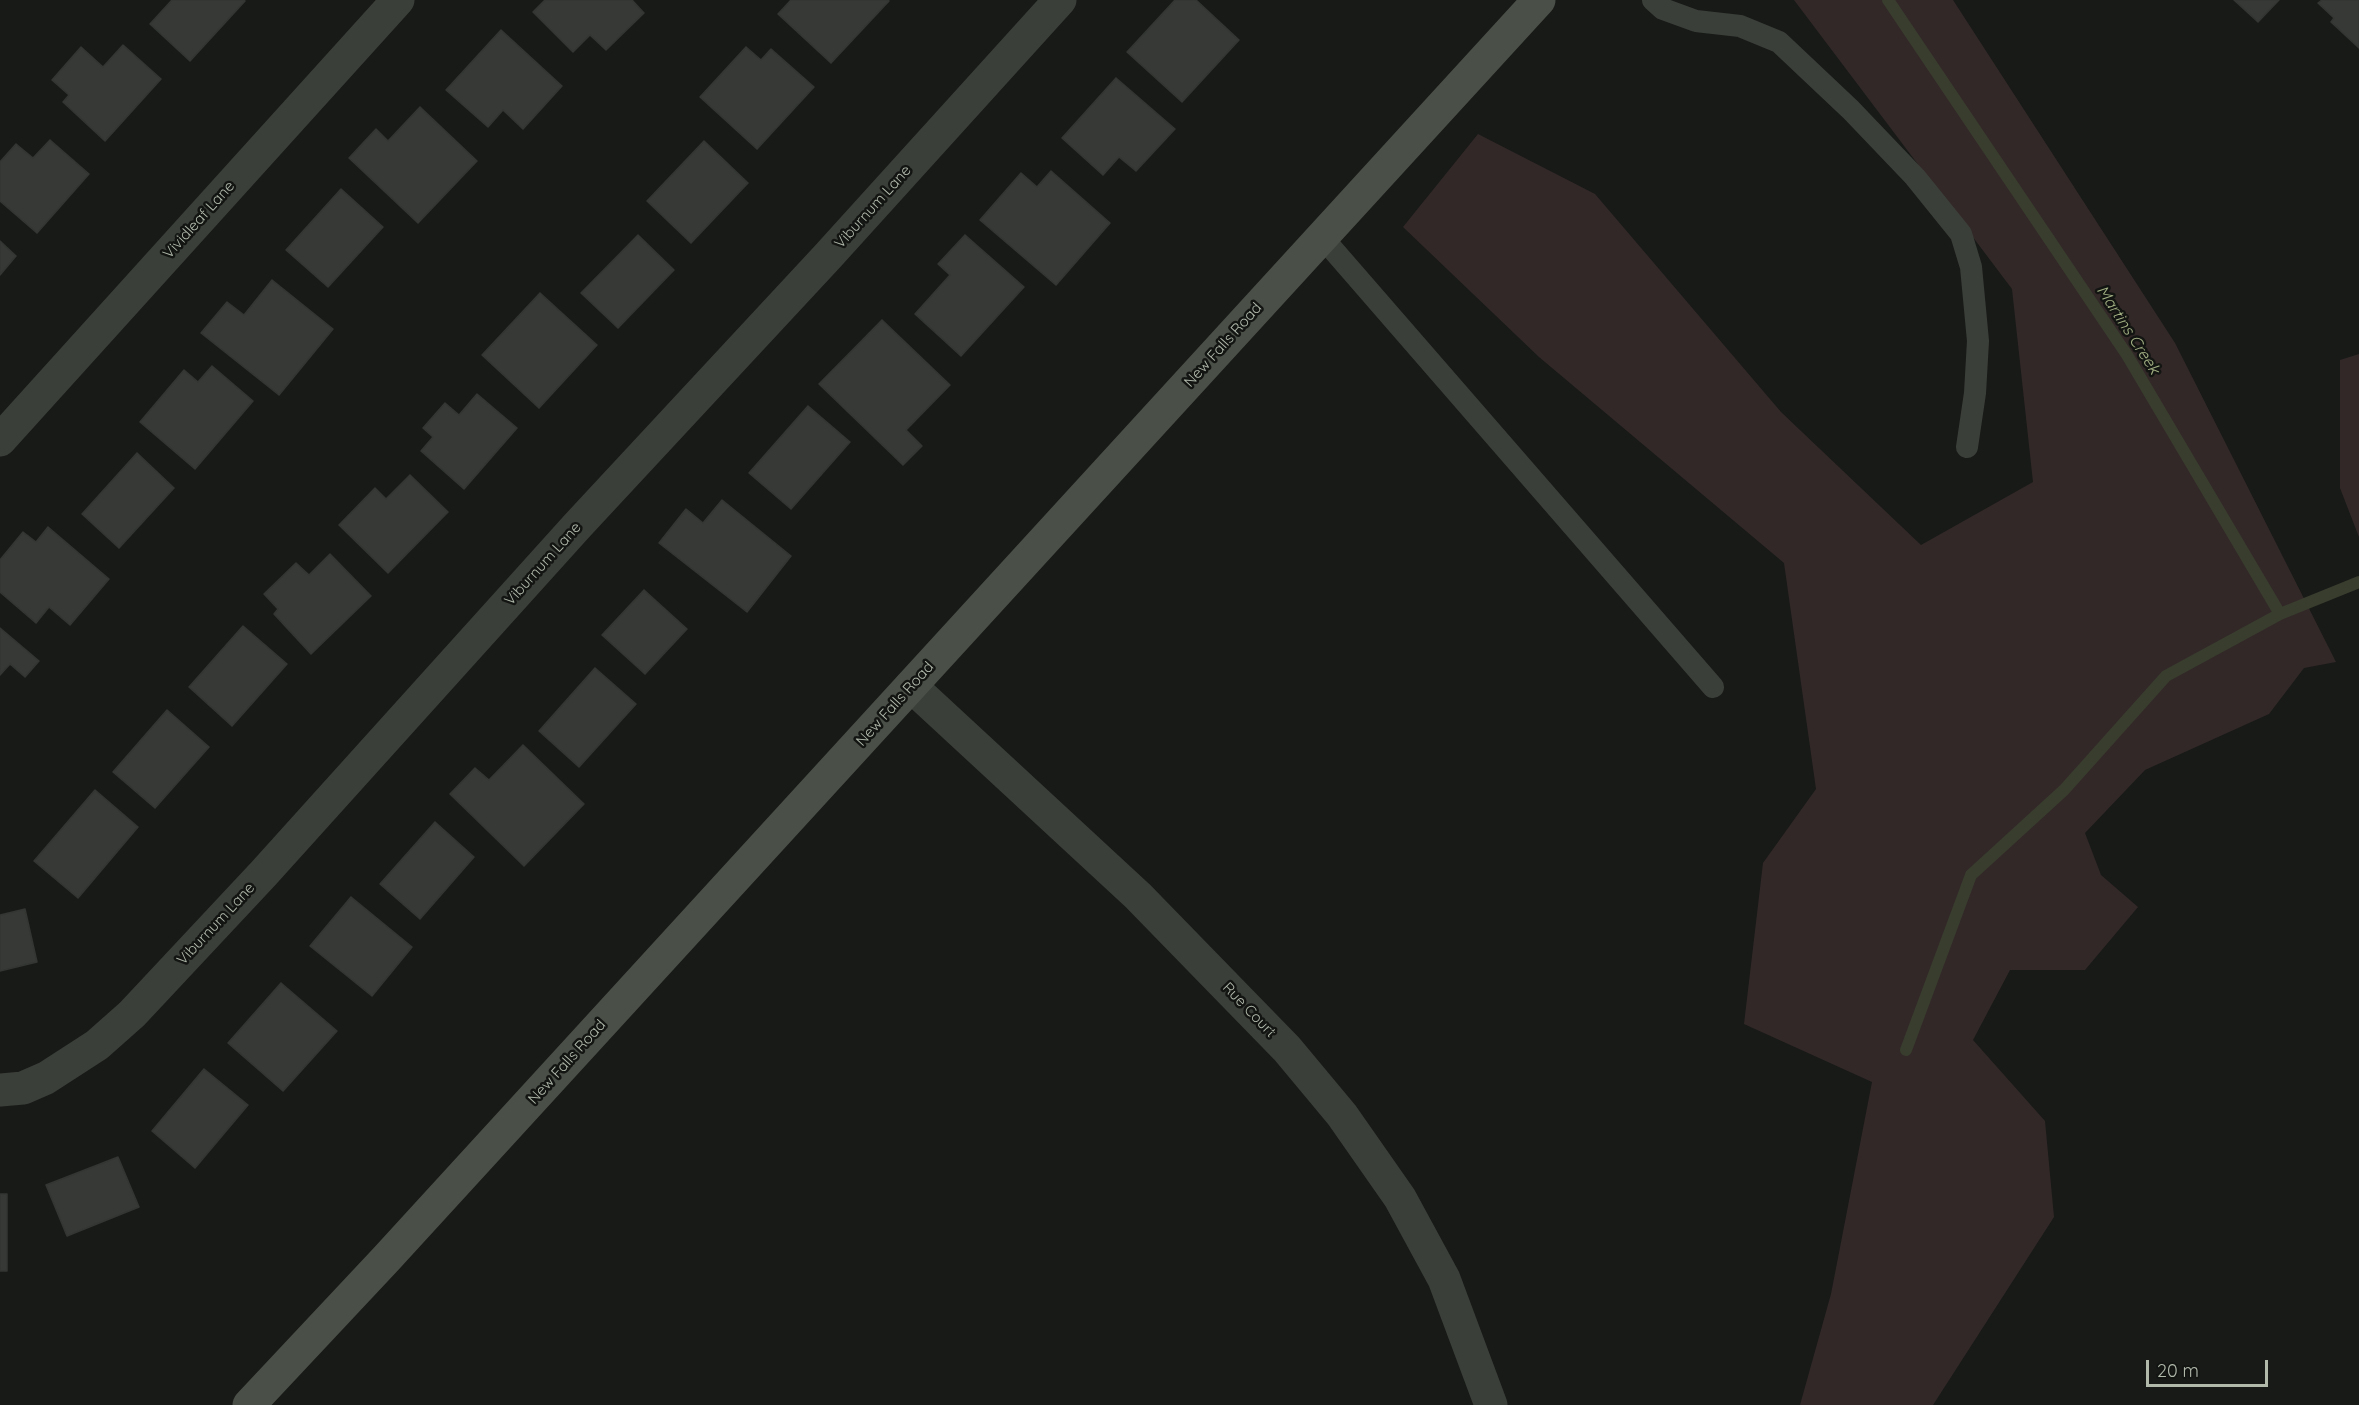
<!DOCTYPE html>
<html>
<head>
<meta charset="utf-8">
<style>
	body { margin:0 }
	#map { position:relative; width:2359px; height:1405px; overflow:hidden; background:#181a18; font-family:Quicksand,sans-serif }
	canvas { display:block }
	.scale { position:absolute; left:2146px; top:1360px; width:122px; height:27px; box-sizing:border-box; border:3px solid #b1b9ab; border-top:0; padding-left:8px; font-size:18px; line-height:21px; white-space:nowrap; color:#b1b9ab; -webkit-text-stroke:4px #131513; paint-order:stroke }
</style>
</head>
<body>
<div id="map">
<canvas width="2359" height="1405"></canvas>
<div class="scale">20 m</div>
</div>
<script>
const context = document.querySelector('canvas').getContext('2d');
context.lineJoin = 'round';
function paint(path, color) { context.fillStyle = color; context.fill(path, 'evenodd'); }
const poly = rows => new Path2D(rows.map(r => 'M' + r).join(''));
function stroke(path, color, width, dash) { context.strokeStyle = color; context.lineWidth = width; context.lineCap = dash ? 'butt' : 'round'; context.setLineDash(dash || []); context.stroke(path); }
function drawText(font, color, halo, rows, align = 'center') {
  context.font = font + ' Quicksand,sans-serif'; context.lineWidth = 5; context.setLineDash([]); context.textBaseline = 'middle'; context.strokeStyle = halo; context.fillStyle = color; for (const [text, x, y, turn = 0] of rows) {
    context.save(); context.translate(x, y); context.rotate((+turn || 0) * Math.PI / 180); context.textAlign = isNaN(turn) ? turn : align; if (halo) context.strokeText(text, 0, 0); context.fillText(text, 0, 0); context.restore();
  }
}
paint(poly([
	[1794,0,1953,0,2175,343,2336,662,2304,668,2269,714,2145,770,2085,833,2101,875,2138,907,2085,970,2010,970,1973,1040,2045,1121,2054,1217,1933,1405,1800,1405,1831,1294,1872,1082,1744,1024,1763,863,1816,789,1784,563,1539,357,1403,227,1478,134,1595,194,1781,412,1921,545,2033,482,2012,289],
	[2359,354,2359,537,2340,488,2340,360]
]), '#322828');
stroke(poly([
	[1888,0,2127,355,2280,614,2359,582],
	[1906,1050,1971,875,2064,790,2166,676,2280,614]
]), '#393d2e', 12);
const building = poly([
	[172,0,243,0,245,1,190,61,150,24,172,0],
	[545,0,632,0,644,13,606,50,590,35,573,52,533,12,545,0],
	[791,0,887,0,889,1,831,63,778,14,791,0],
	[1175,0,1196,0,1239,40,1182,102,1127,52,1175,0],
	[2234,0,2279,0,2258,22,2234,0],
	[2322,0,2359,0,2359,48,2331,22,2334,18,2318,3,2322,0],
	[501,30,562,86,523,129,503,110,488,127,446,90,501,30],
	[123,45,161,79,105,141,63,102,69,95,52,80,81,47,103,67,123,45],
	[746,47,761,60,771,49,814,87,757,149,700,97,746,47],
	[1116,78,1175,129,1136,171,1119,157,1103,175,1062,138,1116,78],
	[420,107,477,161,418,223,349,158,376,129,388,141,420,107],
	[50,140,89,174,37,233,0,201,0,162,16,144,33,158,50,140],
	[704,141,748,183,691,243,647,201,704,141],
	[1051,171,1110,223,1056,285,980,220,1021,173,1037,187,1051,171],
	[341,189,383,227,328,287,286,250,341,189],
	[638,235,674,270,618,328,581,293,638,235],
	[965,235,1024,287,961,356,915,314,950,275,938,264,965,235],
	[0,241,16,256,0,275,0,241],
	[272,280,333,329,279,395,201,333,227,302,244,315,272,280],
	[540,293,597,345,539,408,482,355,540,293],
	[882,320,950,385,906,430,922,446,903,465,819,384,882,320],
	[212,366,253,401,195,469,140,422,184,370,198,382,212,366],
	[477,394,517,428,464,489,421,451,433,437,423,428,445,403,459,415,477,394],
	[808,406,850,442,791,509,749,473,808,406],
	[137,453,174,488,119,548,82,514,137,453],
	[410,475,448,512,388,573,339,525,375,488,386,499,410,475],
	[722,500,791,556,747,612,659,543,686,509,703,523,722,500],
	[48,527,109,579,70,625,49,607,36,623,0,592,0,560,23,532,36,542,48,527],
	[330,554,371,596,311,654,274,614,278,609,264,594,296,563,309,575,330,554],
	[644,590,687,629,645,674,602,635,644,590],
	[243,626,287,664,232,726,189,687,243,626],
	[0,628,39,661,25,677,10,664,0,675,0,628],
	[595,668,636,704,579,767,539,731,595,668],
	[167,710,209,747,155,808,113,772,167,710],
	[523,745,584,804,524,866,450,794,475,768,489,780,523,745],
	[95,790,138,827,78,898,34,861,95,790],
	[435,822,474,857,420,919,380,884,435,822],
	[351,897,412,947,372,996,310,946,351,897],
	[25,909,37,962,0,971,0,915,25,909],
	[281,983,337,1031,283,1091,228,1043,281,983],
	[204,1069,248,1105,195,1168,152,1131,204,1069],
	[118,1157,139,1207,67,1236,46,1185,118,1157],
	[0,1194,7,1194,7,1271,0,1271,0,1194]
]);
paint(building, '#363935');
stroke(building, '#333632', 1.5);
stroke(poly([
	[1653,0,1663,9,1696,21,1740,26,1779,42,1851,110,1915,177,1961,234,1971,267,1978,341,1975,393,1967,447],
	[1322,237,1713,687]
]), '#3b3f39', 22);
stroke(poly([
	[0,440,398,0],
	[911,686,1138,896,1287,1049,1342,1115,1400,1198,1444,1279,1491,1405],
	[0,1090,23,1088,46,1078,97,1045,132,1014,264,873,577,526,828,256,1060,0]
]), '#3b3f39', 33);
stroke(poly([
	[249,1405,386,1259,1539,0]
]), '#4a4f47', 33);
drawText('15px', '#b1b9ab', '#131513', [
	["Viburnum Lane",873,207,-48],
	["Vividleaf Lane",199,220,-48],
	["New Falls Road",1223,345,-48],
	["Viburnum Lane",543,564,-48],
	["New Falls Road",895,704,-48],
	["Viburnum Lane",216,924,-47],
	["Rue Court",1249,1010,46],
	["New Falls Road",567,1062,-48]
]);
drawText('italic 16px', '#a4b284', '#131513', [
	["Martins Creek",2128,330,57]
]);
</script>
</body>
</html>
